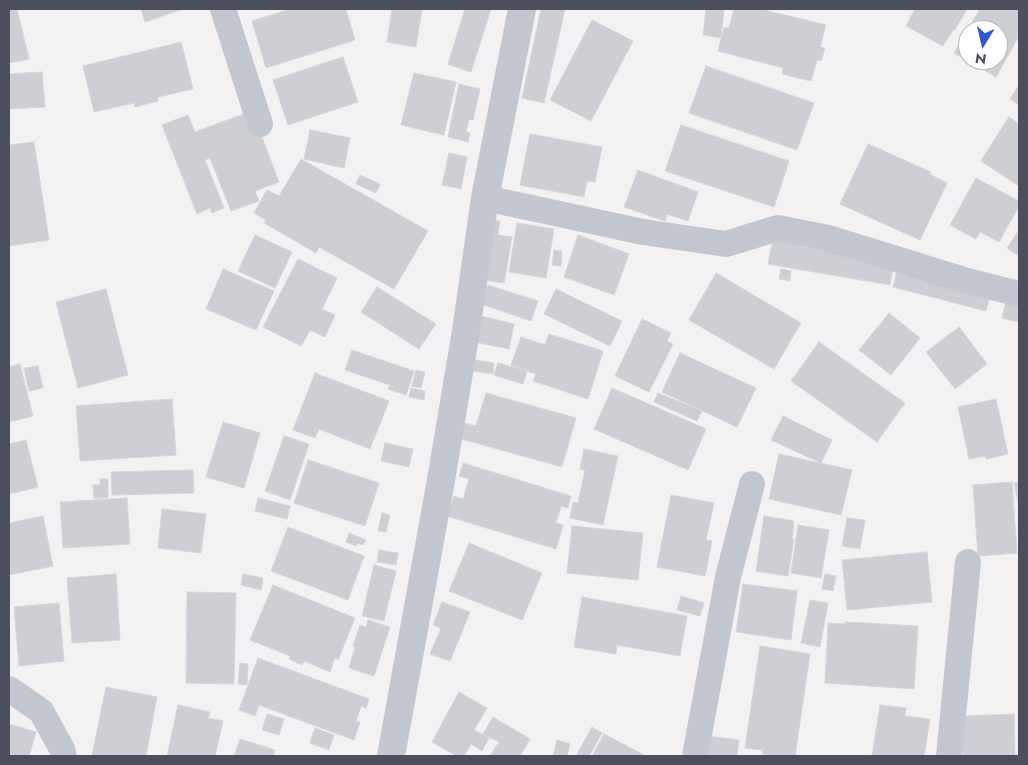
<!DOCTYPE html>
<html>
<head>
<meta charset="utf-8">
<style>
	body { margin:0 }
	#map { position:relative; width:1028px; height:765px; overflow:hidden; background:#f3f1f1; font-family:Jost,sans-serif }
	canvas { display:block }
	.frame { position:absolute; inset:0; border:10px solid #4b505c; pointer-events:none }
	.north { position:absolute; left:958px; top:20px; width:50px; height:50px; box-sizing:border-box; background:#fff; border:1px solid #b7b9be; border-radius:50%; rotate:189deg; font-size:14px; font-weight:700; line-height:20px; text-align:center; color:#4b505c }
	.north::after { content:''; display:block; margin:auto; width:18px; height:22px; background:#2f58ce; clip-path:polygon(50% 0,100% 100%,50% 72%,0 100%) }
</style>
</head>
<body>
<div id="map">
<canvas width="1028" height="765"></canvas>
<div class="frame"></div>
<div class="north">N</div>
</div>
<script>
const context = document.querySelector('canvas').getContext('2d');
context.lineJoin = 'round';
function paint(path, color) { context.fillStyle = color; context.fill(path, 'evenodd'); }
const poly = rows => new Path2D(rows.map(r => 'M' + r).join(''));
function stroke(path, color, width, dash) { context.strokeStyle = color; context.lineWidth = width; context.lineCap = dash ? 'butt' : 'round'; context.setLineDash(dash || []); context.stroke(path); }
const building = poly([
	[9,9,17,9,29,59,9,63,9,9],
	[141,9,183,9,145,22,141,9],
	[291,9,346,9,355,40,266,68,252,21,291,9],
	[392,9,422,9,416,47,387,42,392,9],
	[465,9,491,9,471,72,448,64,465,9],
	[541,9,565,9,544,103,522,98,541,9],
	[706,9,724,9,721,38,703,35,706,9],
	[734,9,760,9,826,25,820,47,825,48,821,61,817,60,811,81,782,74,783,68,718,51,724,27,729,28,734,9],
	[915,9,967,9,954,31,953,30,943,46,906,26,915,9],
	[980,9,1019,9,1019,36,996,77,954,53,980,9],
	[968,30,998,30,998,60,968,60,968,30],
	[592,20,633,41,591,121,550,100,592,20],
	[181,42,193,89,158,97,158,101,135,107,134,103,94,112,83,66,181,42],
	[343,57,358,102,288,125,273,80,343,57],
	[706,66,814,103,797,150,689,113,706,66],
	[42,72,45,107,9,109,9,74,42,72],
	[414,73,456,82,444,135,401,125,414,73],
	[459,84,480,89,473,120,469,119,466,132,470,133,468,142,448,137,459,84],
	[1019,85,1019,105,1010,99,1019,85],
	[252,111,279,182,255,191,259,201,231,211,210,158,205,160,224,208,212,213,210,208,197,214,162,125,188,115,195,132,252,111],
	[1009,117,1019,124,1019,186,981,161,1009,117],
	[681,125,789,161,774,207,665,171,681,125],
	[310,130,350,138,344,168,304,159,310,130],
	[530,134,602,147,595,182,587,181,584,197,520,185,530,134],
	[34,142,49,240,9,246,9,145,34,142],
	[868,144,931,172,929,174,947,183,920,240,840,204,868,144],
	[449,153,467,157,461,189,442,185,449,153],
	[301,159,428,231,394,289,319,247,316,253,264,223,266,220,254,213,267,190,279,196,301,159],
	[638,170,698,192,688,221,667,214,665,221,624,207,638,170],
	[360,175,380,184,376,193,356,184,360,175],
	[976,178,1019,201,1019,206,999,242,980,232,976,239,950,225,976,178],
	[494,220,500,221,498,235,512,237,504,283,483,280,494,220],
	[517,223,554,229,546,278,509,272,517,223],
	[1019,230,1019,256,1007,248,1019,230],
	[255,235,292,252,275,288,238,271,255,235],
	[578,235,629,254,614,295,564,277,578,235],
	[773,238,801,243,800,246,894,262,890,285,768,264,773,238],
	[554,250,562,251,561,266,552,265,554,250],
	[298,259,337,278,322,309,335,315,325,337,310,330,301,346,263,327,298,259],
	[898,266,991,293,986,311,893,287,898,266],
	[223,269,274,291,256,330,206,309,223,269],
	[781,269,791,271,790,281,779,279,781,269],
	[716,273,801,323,774,369,689,320,716,273],
	[488,285,538,301,531,321,481,304,488,285],
	[377,287,436,324,419,349,361,312,377,287],
	[106,289,128,375,78,388,56,302,106,289],
	[556,289,622,321,610,346,544,314,556,289],
	[1007,297,1019,300,1019,322,1002,318,1007,297],
	[889,313,920,338,891,375,859,350,889,313],
	[481,316,514,324,509,349,475,342,481,316],
	[642,319,671,333,667,341,673,344,649,392,615,376,642,319],
	[959,327,987,364,955,389,926,352,959,327],
	[549,334,603,351,588,399,533,381,536,374,511,365,521,337,545,345,549,334],
	[819,342,905,403,877,442,791,381,819,342],
	[352,350,414,371,406,395,388,389,390,385,345,370,352,350],
	[680,353,756,388,737,427,662,392,680,353],
	[475,360,494,363,493,374,473,371,475,360],
	[498,363,527,371,523,384,494,375,498,363],
	[20,364,33,416,9,422,9,367,20,364],
	[38,366,43,388,29,391,24,368,38,366],
	[416,370,425,372,421,388,412,386,416,370],
	[315,373,389,401,370,449,319,429,315,438,293,430,315,373],
	[411,388,425,391,424,400,409,397,411,388],
	[612,388,706,429,688,470,594,429,612,388],
	[486,393,576,418,562,467,458,438,463,423,476,426,486,393],
	[658,393,702,411,697,421,654,402,658,393],
	[172,399,176,455,80,461,76,406,172,399],
	[996,399,1008,454,986,459,985,456,969,459,958,407,996,399],
	[783,416,832,440,821,463,771,440,783,416],
	[223,422,260,433,244,488,206,477,223,422],
	[284,436,309,444,290,500,265,491,284,436],
	[26,440,38,487,9,494,9,444,26,440],
	[385,443,413,449,409,467,381,461,385,443],
	[584,449,618,456,603,525,570,518,573,502,578,503,585,470,580,469,584,449],
	[779,454,852,470,841,515,769,499,779,454],
	[308,460,379,483,365,526,294,503,308,460],
	[463,463,571,496,568,508,561,506,556,523,563,525,556,549,447,516,454,496,463,499,469,479,459,476,463,463],
	[193,470,194,493,112,495,111,472,193,470],
	[100,479,108,479,108,498,94,498,93,485,100,485,100,479],
	[1012,482,1017,553,978,556,973,485,1012,482],
	[1019,482,1019,507,1014,483,1019,482],
	[671,495,714,503,706,540,712,541,705,576,657,567,671,495],
	[127,498,130,544,63,548,60,502,127,498],
	[258,498,290,506,287,519,255,511,258,498],
	[162,509,206,514,201,553,158,548,162,509],
	[382,513,390,515,386,532,378,531,382,513],
	[43,516,53,566,9,575,9,523,43,516],
	[764,516,794,521,792,540,794,539,788,576,756,571,764,516],
	[847,518,865,520,860,549,842,546,847,518],
	[798,525,829,530,821,578,791,573,798,525],
	[572,526,643,533,638,580,567,573,572,526],
	[288,527,364,556,348,600,271,571,288,527],
	[349,533,366,540,363,545,358,543,356,546,346,542,349,533],
	[469,543,542,573,522,620,449,591,469,543],
	[379,550,398,553,396,565,377,562,379,550],
	[927,552,932,602,847,610,842,560,927,552],
	[374,565,396,571,384,621,362,616,374,565],
	[116,574,120,640,72,643,67,578,116,574],
	[243,574,263,578,261,590,241,585,243,574],
	[825,574,836,576,833,591,822,589,825,574],
	[743,584,797,591,791,640,736,632,743,584],
	[273,585,355,618,338,660,335,658,330,672,304,661,302,665,289,659,290,656,250,640,273,585],
	[187,592,236,593,234,684,186,683,187,592],
	[681,596,704,603,700,616,677,610,681,596],
	[582,597,687,616,680,656,617,645,616,654,574,647,582,597],
	[810,600,828,603,820,647,801,643,810,600],
	[442,602,470,612,450,661,430,654,441,628,433,625,442,602],
	[59,603,64,661,19,666,14,607,59,603],
	[368,620,390,627,374,676,349,668,355,647,353,646,360,625,366,627,368,620],
	[846,622,918,626,914,689,825,683,828,623,845,624,846,622],
	[760,646,810,654,795,756,778,756,762,754,763,750,745,748,760,646],
	[258,658,369,699,366,708,361,706,356,721,360,722,354,740,259,705,255,716,239,710,258,658],
	[240,663,248,664,247,685,238,684,240,663],
	[106,687,157,697,146,756,92,756,106,687],
	[459,692,487,708,474,730,489,738,482,751,471,744,464,756,457,756,432,742,459,692],
	[178,705,210,712,208,718,223,721,215,756,167,756,178,705],
	[880,705,906,708,905,716,930,719,924,756,872,756,880,705],
	[267,714,284,719,279,735,262,730,267,714],
	[1014,714,1015,756,963,756,962,716,1014,714],
	[493,717,530,739,520,756,490,756,499,742,483,734,493,717],
	[9,724,36,732,29,756,9,756,9,724],
	[592,727,602,733,589,756,576,756,592,727],
	[315,728,334,735,329,750,310,743,315,728],
	[604,734,646,756,592,756,604,734],
	[707,736,739,740,737,756,704,756,707,736],
	[240,739,275,750,273,756,234,756,240,739],
	[557,740,570,744,567,756,553,756,557,740]
]);
paint(building, '#cecfd4');
stroke(building, '#d5d6db', 1);
stroke(poly([
	[223,9,260,124],
	[485,198,643,232,726,244,778,228,828,238,964,280,1019,294],
	[9,689,41,711,62,749,64,756],
	[695,756,728,577,752,484],
	[949,756,968,562]
]), '#c3c8d0', 26);
stroke(poly([
	[391,756,441,480,466,331,485,198,522,9]
]), '#c3c8d0', 28);
</script>
</body>
</html>
